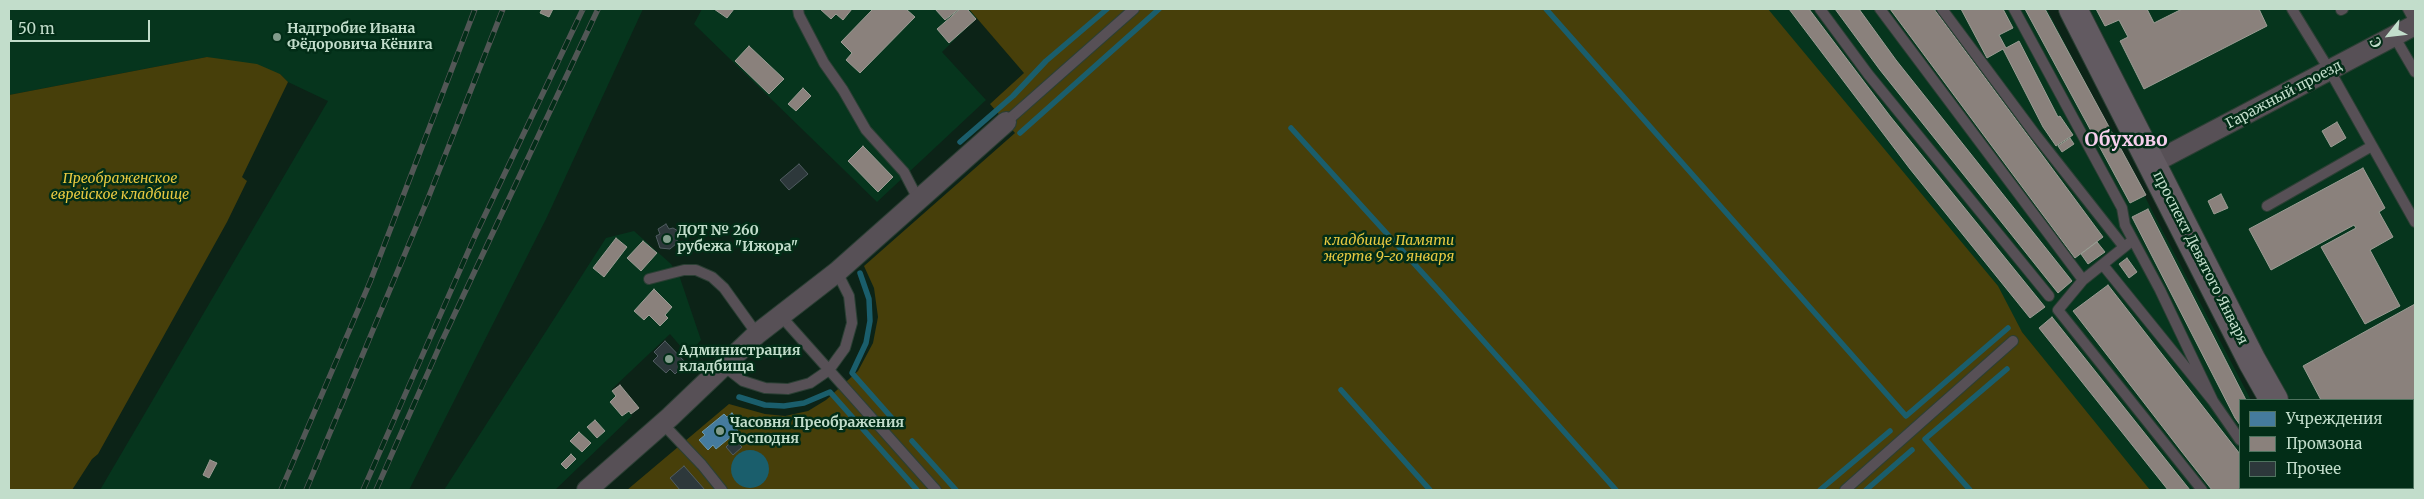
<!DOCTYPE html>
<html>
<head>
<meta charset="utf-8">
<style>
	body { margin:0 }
	#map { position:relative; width:2424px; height:499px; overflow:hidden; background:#0c2317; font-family:Merriweather,serif }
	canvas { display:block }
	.frame { position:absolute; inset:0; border:10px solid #c2ddcb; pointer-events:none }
	.legend { position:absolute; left:2239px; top:399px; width:175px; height:90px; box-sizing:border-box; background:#022d17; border:1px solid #4f735f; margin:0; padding:6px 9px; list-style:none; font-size:15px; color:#c2ddcb }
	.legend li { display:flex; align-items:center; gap:10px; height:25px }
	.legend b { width:25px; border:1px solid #4f735f }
	.north { position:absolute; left:2364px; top:10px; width:50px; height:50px; -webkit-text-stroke:4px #022d17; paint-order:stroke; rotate:241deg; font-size:14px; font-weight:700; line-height:20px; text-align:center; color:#c2ddcb }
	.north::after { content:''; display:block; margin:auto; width:18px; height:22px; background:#c2ddcb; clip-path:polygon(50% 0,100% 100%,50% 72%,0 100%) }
	.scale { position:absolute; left:10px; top:20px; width:140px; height:22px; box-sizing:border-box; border:2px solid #c2ddcb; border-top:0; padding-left:6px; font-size:15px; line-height:18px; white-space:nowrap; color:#c2ddcb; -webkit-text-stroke:4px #022d17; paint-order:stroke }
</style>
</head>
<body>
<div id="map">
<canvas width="2424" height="499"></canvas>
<div class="frame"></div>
<ul class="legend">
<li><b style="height:14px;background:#457b9d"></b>Учреждения</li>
<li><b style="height:14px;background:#8a817c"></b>Промзона</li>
<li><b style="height:14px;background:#2d383b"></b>Прочее</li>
</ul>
<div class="north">С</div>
<div class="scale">50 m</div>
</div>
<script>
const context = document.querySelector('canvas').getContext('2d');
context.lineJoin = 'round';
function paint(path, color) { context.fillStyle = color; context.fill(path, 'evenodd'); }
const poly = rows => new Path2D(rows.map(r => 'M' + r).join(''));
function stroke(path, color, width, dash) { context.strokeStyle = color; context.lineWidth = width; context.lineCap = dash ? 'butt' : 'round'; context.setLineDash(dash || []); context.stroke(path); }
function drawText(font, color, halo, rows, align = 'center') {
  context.font = font + ' Merriweather,serif'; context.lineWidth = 5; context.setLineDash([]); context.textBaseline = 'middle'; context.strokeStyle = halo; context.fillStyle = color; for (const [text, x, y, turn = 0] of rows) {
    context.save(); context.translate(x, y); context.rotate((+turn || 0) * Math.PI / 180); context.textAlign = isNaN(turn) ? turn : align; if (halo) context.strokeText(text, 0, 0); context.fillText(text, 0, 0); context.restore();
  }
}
paint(poly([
	[9,9,643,9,547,217,409,490,100,490,328,101,288,82,280,74,207,57,9,95],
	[702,9,969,9,977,18,942,52,986,100,877,202,694,24],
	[1764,9,2047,9,2251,400,2240,400,2240,488,2319,488,2321,490,2148,490],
	[2090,9,2415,9,2415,490,2364,490,2362,488,2413,488,2413,400,2291,400,2281,389],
	[634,231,671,264,680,278,701,340,688,355,670,334,612,389,632,416,555,490,444,490,606,238]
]), '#06351d');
paint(poly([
	[969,9,1768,9,1998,286,2022,332,2150,490,627,490,729,404,765,414,785,416,808,411,826,400,858,371,873,343,878,317,874,288,864,266,1015,133,990,104,1024,73],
	[207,57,257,64,280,74,288,82,242,177,247,181,227,222,98,454,92,459,72,490,9,490,9,95]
]), '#473f0a');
paint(poly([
	'731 469a19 19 0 1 1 38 0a19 19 0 1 1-38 0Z'
]), '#1a5e6c');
const public = poly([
	[732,413,740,423,735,427,738,431,716,449,713,445,708,450,699,440,705,435,702,432,724,414,727,417,732,413]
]);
paint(public, '#457b9d');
stroke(public, '#6a98ab', 1);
const industry = poly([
	[542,9,553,9,549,17,540,13,542,9],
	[714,9,734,9,727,18,714,9],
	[820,9,852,9,843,20,836,14,831,19,820,9],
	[873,9,906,9,915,17,860,73,846,60,852,53,841,42,873,9],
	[935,9,959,9,945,20,935,9],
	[960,9,967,9,976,19,949,43,937,29,960,9],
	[1789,9,1809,9,1890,116,2045,307,2030,318,1910,169,1789,9],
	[1835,9,1859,9,1896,60,2072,281,2058,293,1880,70,1835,9],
	[1890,9,1934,9,2103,237,2075,258,1890,9],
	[1961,9,2003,9,2013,28,1999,35,2006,48,2019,41,2058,117,2060,116,2073,135,2056,146,2043,127,2003,49,1987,58,1961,9],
	[2025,9,2045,9,2146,195,2130,203,2025,9],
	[2096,9,2147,9,2154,23,2182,9,2259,9,2267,26,2144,89,2120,41,2128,37,2119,20,2105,26,2096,9],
	[749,46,784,79,769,94,735,61,749,46],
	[803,88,811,96,796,111,788,104,803,88],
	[2337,122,2346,138,2331,147,2322,131,2337,122],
	[2070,138,2074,144,2062,152,2058,146,2070,138],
	[863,146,893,177,878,192,848,161,863,146],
	[2363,168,2385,208,2379,212,2393,237,2370,250,2400,306,2365,324,2321,247,2356,228,2354,225,2271,270,2249,229,2363,168],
	[2221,194,2228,208,2214,214,2208,201,2221,194],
	[2148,209,2246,400,2240,400,2240,425,2235,418,2132,217,2148,209],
	[616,238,627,247,604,277,593,268,616,238],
	[643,241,657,253,641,271,627,258,643,241],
	[2097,242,2105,252,2088,264,2081,254,2097,242],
	[2127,258,2137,272,2129,278,2119,264,2127,258],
	[2108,285,2240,454,2240,488,2267,488,2269,490,2212,490,2182,452,2073,311,2108,285],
	[654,289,672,307,665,315,668,318,660,326,649,315,644,320,634,311,654,289],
	[2415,304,2415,433,2413,434,2413,400,2321,400,2303,366,2415,304],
	[2052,317,2190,490,2168,490,2039,328,2052,317],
	[620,385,639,408,631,414,629,411,622,416,610,402,616,396,612,391,620,385],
	[595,420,605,431,597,438,587,427,595,420],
	[579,432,591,443,582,452,570,441,579,432],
	[571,454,576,459,566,469,561,464,571,454],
	[210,460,217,463,209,478,203,475,210,460]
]);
paint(industry, '#8a817c');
stroke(industry, '#9b9d94', 1);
stroke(poly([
	[1546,9,1906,416,2008,328],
	[1291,128,1438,290,1616,490],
	[1020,133,1159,9],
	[960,142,1013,96,1046,61,1107,9],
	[860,273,869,299,870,321,866,343,852,373,899,426],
	[1341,390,1430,490],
	[739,397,765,405,784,406,804,403,830,392,917,490],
	[912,441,956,490],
	[1820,490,1890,431],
	[1866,490,1912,450],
	[1970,490,1925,439,2007,369]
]), '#1a5e6c', 5.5);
const building = poly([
	[799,164,808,174,789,190,780,180,799,164],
	[666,224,669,229,673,228,678,231,677,243,670,249,660,248,656,236,660,234,658,229,666,224],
	[665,341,686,363,675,374,670,369,666,373,653,361,658,356,654,352,665,341],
	[734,439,742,447,733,455,726,447,734,439],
	[684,466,705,490,680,490,670,478,684,466]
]);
paint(building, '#2d383b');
stroke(building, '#505c61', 1);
const lane = poly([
	[798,9,799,15,824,63,843,90,866,130,904,172,919,201],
	[1820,9,1868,74,2049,296],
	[1880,9,2083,280],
	[1942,9,2035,134,2124,247],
	[2014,9,2122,208,2125,225,2160,290,2213,401],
	[2292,9,2330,71,2415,222],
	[2408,9,2415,22],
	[2341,10,2343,9],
	[2394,36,2415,72],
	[1006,122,1134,9],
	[2267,206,2372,146],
	[2133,240,2083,280,2058,310,2202,490],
	[2103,265,2213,401,2240,440],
	[649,279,684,270,696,270,712,277,724,288,757,334],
	[780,315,936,490],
	[725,367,743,381,765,388,788,389,810,383,829,370,845,348,852,323,849,296,837,272],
	[663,424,702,465,722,490],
	[2278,488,2280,490],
	[1845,490,2013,341]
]);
const street = poly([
	[2153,163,2415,25],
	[587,490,670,417,757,334,837,272,1006,122]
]);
const secondary = poly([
	[2073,9,2252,361,2274,400],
	[2338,488,2340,490]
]);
stroke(lane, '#2b3f34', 12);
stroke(street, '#2b3f34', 22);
stroke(secondary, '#2b3f34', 30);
stroke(lane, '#575056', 10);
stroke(street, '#575056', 20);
stroke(secondary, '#625a61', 28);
const rail = poly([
	[281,490,370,282,475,9],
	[306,490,427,201,503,9],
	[363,490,475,236,583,9],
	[376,490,441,343,598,9]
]);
stroke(rail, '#525756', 5.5);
stroke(rail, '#022d17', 4, [11]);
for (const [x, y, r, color] of [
	[277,37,5,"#829c8c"],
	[667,239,5,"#829c8c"],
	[669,359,5,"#829c8c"],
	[720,431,5,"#829c8c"]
]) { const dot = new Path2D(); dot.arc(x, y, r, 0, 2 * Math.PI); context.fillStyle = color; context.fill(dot); stroke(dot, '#022d17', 2); }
drawText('bold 14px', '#c2ddcb', '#022d17', [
	["Надгробие Ивана",287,29],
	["Фёдоровича Кёнига",287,45],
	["ДОТ № 260",677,231],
	["рубежа \"Ижора\"",677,247],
	["Администрация",679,351],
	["кладбища",679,367],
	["Часовня Преображения",730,423],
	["Господня",730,439]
], 'left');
drawText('14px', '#c2ddcb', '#022d17', [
	["Гаражный проезд",2284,95,-28],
	["проспект Девятого Января",2200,258,63]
]);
drawText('italic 14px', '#e8c941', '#022d17', [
	["Преображенское",120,179],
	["еврейское кладбище",120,195],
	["кладбище Памяти",1389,241],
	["жертв 9-го января",1389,257]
]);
drawText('bold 19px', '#f7cfed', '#022d17', [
	["Обухово",2126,141]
]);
</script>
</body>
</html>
